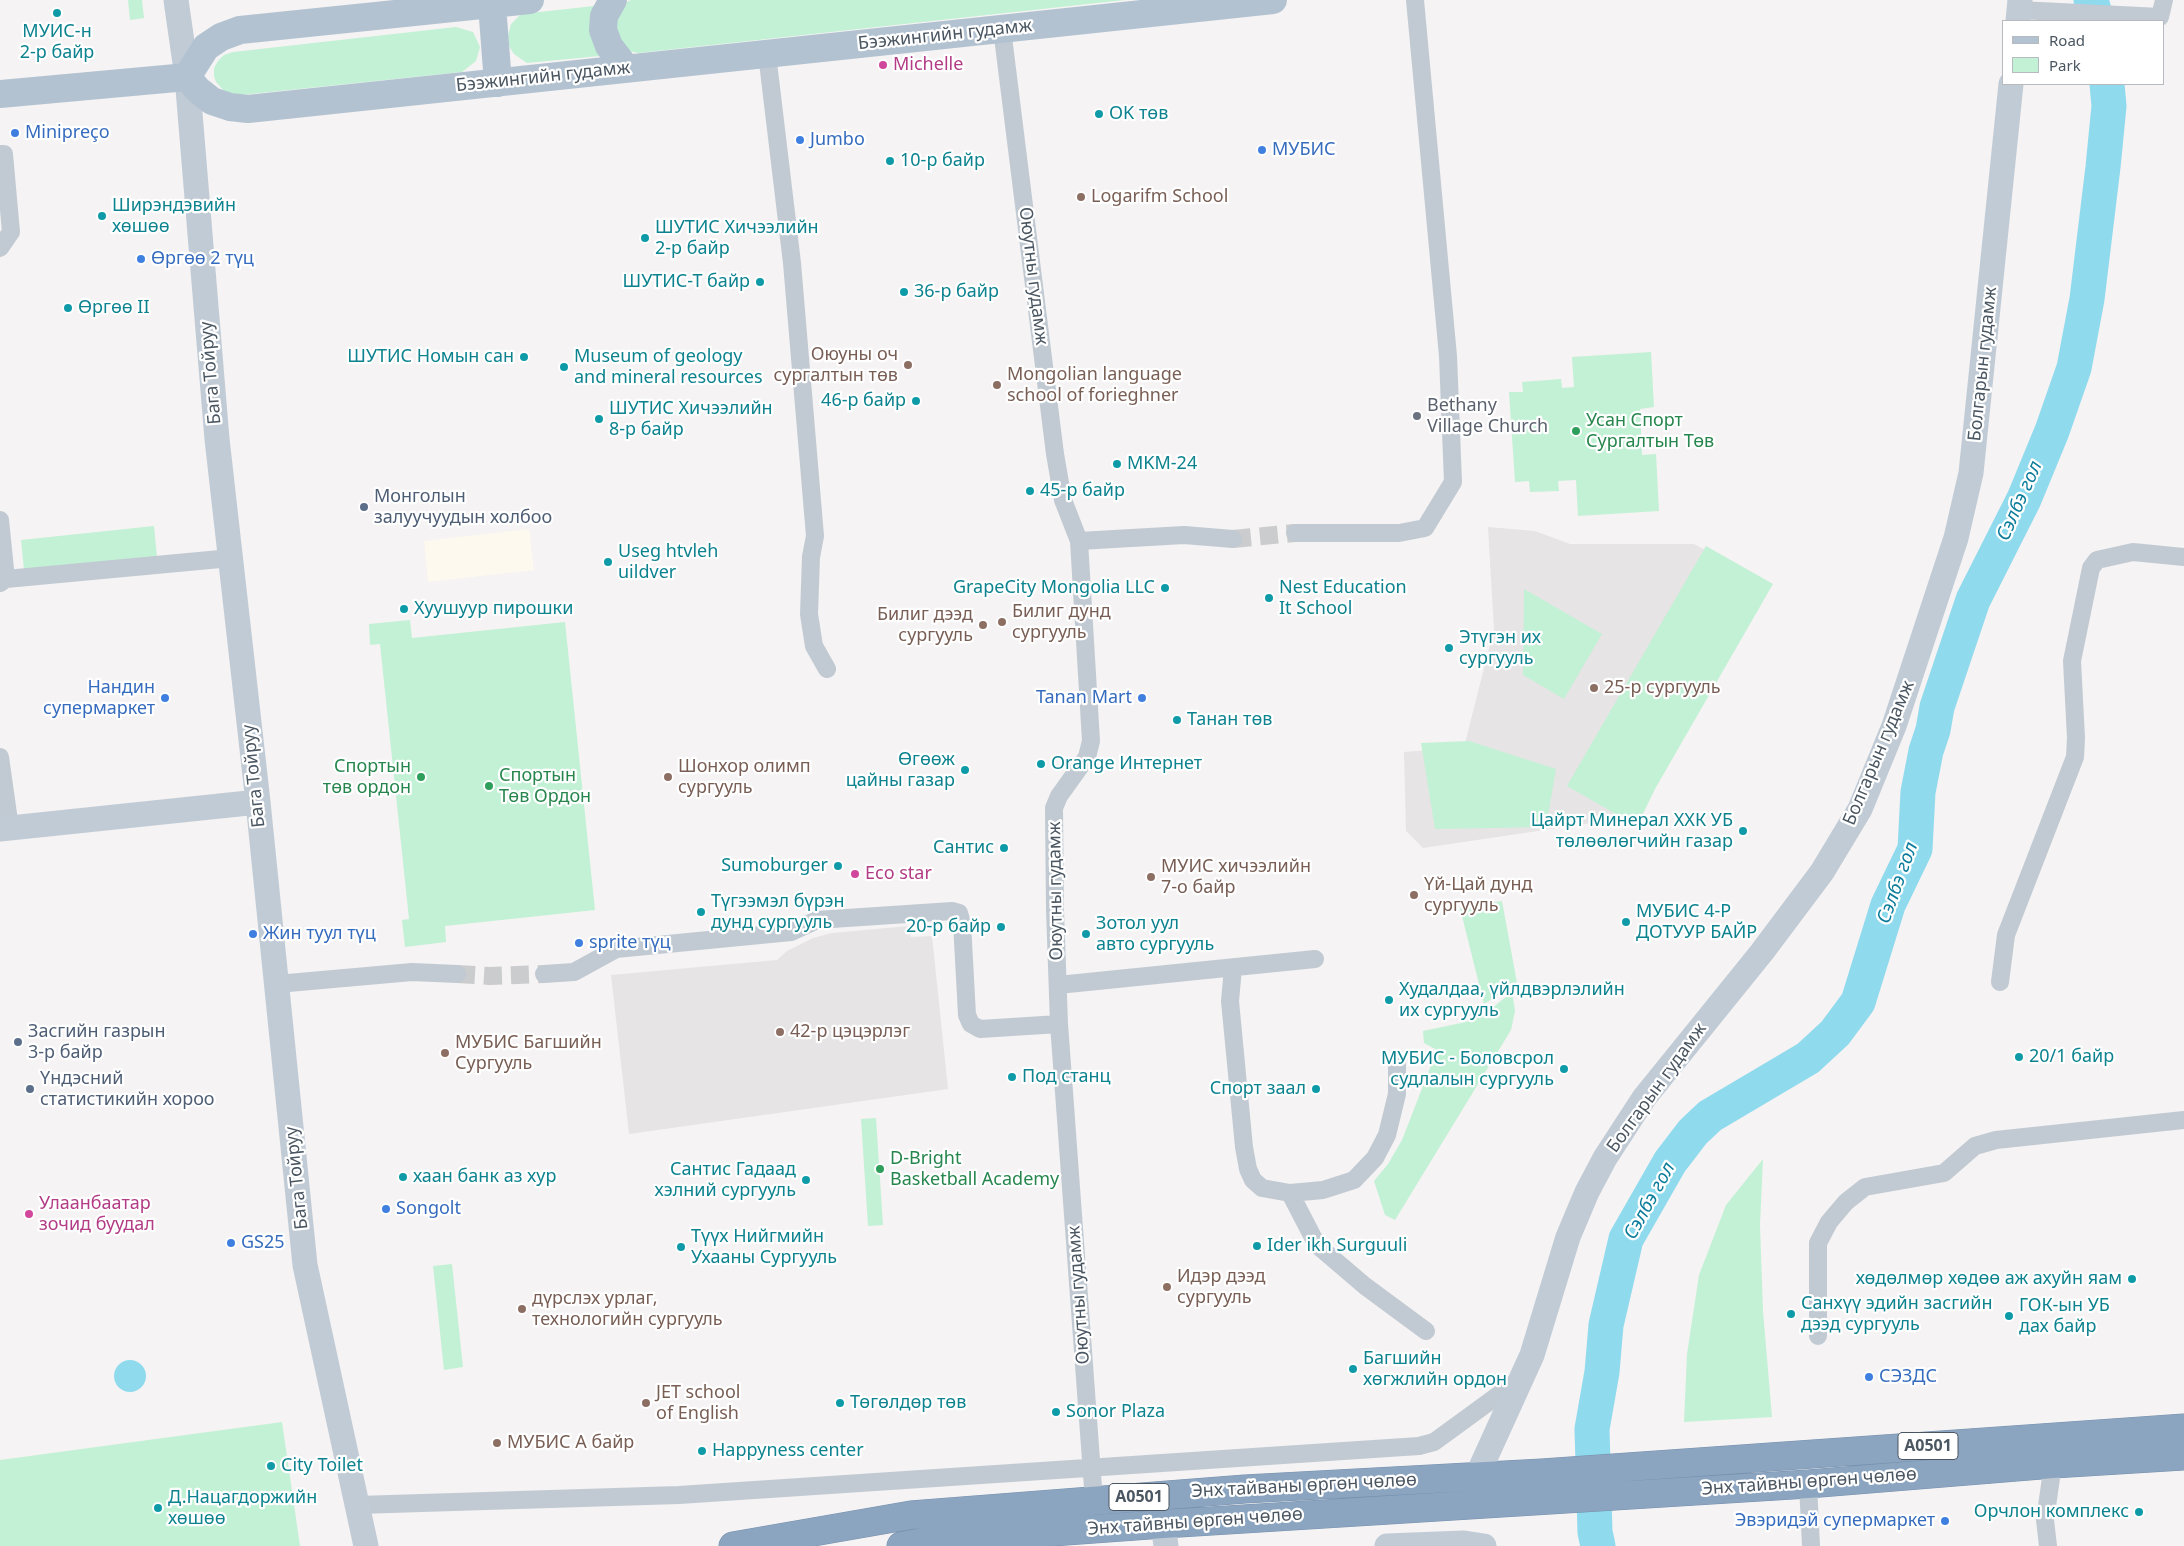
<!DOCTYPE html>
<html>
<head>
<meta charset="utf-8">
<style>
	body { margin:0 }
	#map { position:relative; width:2184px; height:1546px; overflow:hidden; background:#f5f3f3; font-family:"Noto Sans",sans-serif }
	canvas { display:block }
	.legend { position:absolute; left:2002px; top:20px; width:162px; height:65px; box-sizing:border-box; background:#fff; border:1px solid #b7bbc0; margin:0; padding:6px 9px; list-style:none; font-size:15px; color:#4a5661 }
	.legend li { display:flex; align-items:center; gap:10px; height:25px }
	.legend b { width:25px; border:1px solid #b7bbc0 }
</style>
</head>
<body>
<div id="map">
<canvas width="2184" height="1546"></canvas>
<ul class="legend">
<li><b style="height:6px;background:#b3c2d1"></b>Road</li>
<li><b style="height:14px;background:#c3f1d5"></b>Park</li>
</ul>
</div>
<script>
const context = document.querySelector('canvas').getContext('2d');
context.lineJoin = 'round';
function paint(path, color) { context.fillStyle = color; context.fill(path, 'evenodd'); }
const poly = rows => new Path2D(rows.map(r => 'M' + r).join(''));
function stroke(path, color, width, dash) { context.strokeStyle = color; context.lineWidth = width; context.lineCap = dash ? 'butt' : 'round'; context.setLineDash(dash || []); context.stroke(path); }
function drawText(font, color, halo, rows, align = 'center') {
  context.font = font + ' "Noto Sans",sans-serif'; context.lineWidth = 4.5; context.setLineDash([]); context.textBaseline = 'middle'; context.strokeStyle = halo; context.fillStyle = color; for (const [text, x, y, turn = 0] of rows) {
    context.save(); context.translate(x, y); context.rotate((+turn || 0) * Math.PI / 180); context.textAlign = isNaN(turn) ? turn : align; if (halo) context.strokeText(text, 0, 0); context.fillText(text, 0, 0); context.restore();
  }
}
paint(poly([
	[529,529,534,570,428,582,424,541]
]), '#fdf9ef');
paint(poly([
	[1488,527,1535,531,1570,544,1694,544,1770,585,1627,828,1612,820,1423,848,1406,831,1404,752,1464,747,1494,629],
	[909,926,911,937,932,936,948,1089,629,1134,611,975,777,960,787,951,813,938,832,933]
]), '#e6e4e5');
paint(poly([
	[128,0,142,0,144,18,130,20],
	[631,0,1125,0,638,53,629,51,609,23,620,5],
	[603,5,610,55,527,63,514,54,509,46,508,36,511,24,521,14],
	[456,27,473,32,480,47,476,61,462,72,241,95,225,92,216,82,214,76,214,68,218,61,224,55,233,52],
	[1651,352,1654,407,1640,409,1642,455,1656,454,1659,511,1578,516,1576,480,1558,481,1559,491,1530,492,1529,481,1515,482,1509,392,1523,392,1522,382,1561,379,1562,388,1574,387,1572,357],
	[154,526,157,557,24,570,21,540],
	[1706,546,1773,584,1655,789,1638,824,1628,821,1567,786],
	[1524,589,1602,634,1564,699,1523,675],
	[410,620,412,638,565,622,595,910,445,926,446,942,405,947,402,920,409,919,380,644,370,645,369,624],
	[1469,741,1556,769,1546,827,1435,829,1421,743],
	[1502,901,1517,983,1484,1004,1460,908],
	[1512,992,1515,1011,1511,1030,1395,1220,1385,1215,1374,1181,1388,1164,1402,1140,1437,1050,1424,1043,1423,1031,1466,1022,1486,1013],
	[876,1118,883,1225,868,1226,861,1119],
	[1763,1159,1760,1225,1763,1311,1772,1417,1684,1422,1687,1354,1699,1275,1726,1205],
	[452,1264,463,1367,444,1370,433,1266],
	[282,1422,300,1546,0,1546,0,1460]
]), '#c3f1d5');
paint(poly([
	'114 1376a16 16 0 1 1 32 0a16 16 0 1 1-32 0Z'
]), '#90daee');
stroke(poly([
	[2091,0,2097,21],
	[1598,1546,1595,1532,1592,1429,1602,1372,1606,1325,1626,1239,1670,1162,1693,1132,1710,1116,1808,1058,1835,1033,1858,1002,1888,905,1915,849,1918,792,1926,751,1933,730,1937,707,1973,600,2024,499,2052,431,2074,368,2087,299,2103,167,2109,106,2107,84]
]), '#90daee', 35);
stroke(poly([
	[1233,539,1295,533],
	[457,974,490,976,544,974]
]), '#caccce', 18, [18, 9]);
const highway = poly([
	[733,1546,911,1515,1245,1489,1542,1473,2184,1428],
	[901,1546,929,1541,1163,1524,1808,1484,2053,1464,2184,1456]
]);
stroke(highway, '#7690ad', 29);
stroke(poly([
	[2019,10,2160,17,2164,0],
	[1002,29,1055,454,1063,500,1079,541,1091,741,1087,757,1059,796,1054,808,1055,910,1059,1024,1094,1501],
	[767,54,792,263,815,536,811,557,809,614,814,646,827,669],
	[0,154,4,154,11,232,0,248],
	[0,520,6,579],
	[1295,533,1399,533,1425,528,1453,482,1448,356,1415,0],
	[1079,541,1184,535,1233,539],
	[0,583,6,579,231,558],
	[0,757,10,828],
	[1233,968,1230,1001,1244,1147,1248,1169,1253,1180,1262,1188,1290,1193,1323,1190,1354,1180,1375,1158,1387,1135,1397,1094,1397,1065],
	[544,974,574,972,616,949,791,932,817,920,952,911,959,913,962,923,967,1015,971,1024,980,1029,1059,1024],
	[2000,982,2006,935,2075,757,2076,738,2072,661,2091,568,2097,560,2133,552,2184,557],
	[277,984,412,972,457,974],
	[1058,985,1315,959],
	[1290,1193,1317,1245,1365,1286,1426,1331],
	[1818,1336,1818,1243,1829,1222,1846,1202,1865,1187,1944,1173,1975,1146,1996,1140,2184,1120],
	[1808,1484,1811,1546],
	[358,1505,679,1495,1419,1446,1434,1442,1519,1380],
	[2048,1546,2045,1520,2053,1464]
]), '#c1cad2', 18);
stroke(poly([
	[176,0,187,77,217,439,258,802,305,1265,366,1546],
	[2018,21,2020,0],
	[0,829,258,802],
	[1477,1476,1532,1355,1568,1237,1587,1192,1605,1158,1644,1098,1762,952,1822,872,1860,809,1894,726,1956,538,1971,473,2011,84],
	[1163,1524,1166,1546],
	[1387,1546,1464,1543,1484,1546]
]), '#c1cbd6', 25);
stroke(poly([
	[613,0,604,16,603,30,609,46,626,68],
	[492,5,498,83],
	[187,77,198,90,212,101,230,107,248,109,1273,0],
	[187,77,206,47,221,37,240,30,530,0],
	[0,94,187,77]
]), '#b3c2d1', 28);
stroke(highway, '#8ba5c1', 28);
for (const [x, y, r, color] of [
	[57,13,5,"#0f9aa8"],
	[883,65,5,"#d1479c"],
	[1099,114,5,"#0f9aa8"],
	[15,133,5,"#3f7fe0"],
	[800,140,5,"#3f7fe0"],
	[1262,150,5,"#3f7fe0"],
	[890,161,5,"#0f9aa8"],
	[1081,197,5,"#8d6e63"],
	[102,216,5,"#0f9aa8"],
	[645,238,5,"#0f9aa8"],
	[141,259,5,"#3f7fe0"],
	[760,282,5,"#0f9aa8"],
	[904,292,5,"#0f9aa8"],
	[68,308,5,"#0f9aa8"],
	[524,357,5,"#0f9aa8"],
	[908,365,5,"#8d6e63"],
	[564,367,5,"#0f9aa8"],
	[997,385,5,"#8d6e63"],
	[916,401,5,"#0f9aa8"],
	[1417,416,5,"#6b7280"],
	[599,419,5,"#0f9aa8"],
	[1576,431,5,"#2e9e5b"],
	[1117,464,5,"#0f9aa8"],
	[1030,491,5,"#0f9aa8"],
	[364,507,5,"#5c6f8a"],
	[608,562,5,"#0f9aa8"],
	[1165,588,5,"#0f9aa8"],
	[1269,598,5,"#0f9aa8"],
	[404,609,5,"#0f9aa8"],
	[1002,622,5,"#8d6e63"],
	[983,625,5,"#8d6e63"],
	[1449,648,5,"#0f9aa8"],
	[1594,688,5,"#8d6e63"],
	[165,698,5,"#3f7fe0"],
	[1142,698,5,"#3f7fe0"],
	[1177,720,5,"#0f9aa8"],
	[1041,764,5,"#0f9aa8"],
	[965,770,5,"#0f9aa8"],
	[421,777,5,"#2e9e5b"],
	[668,777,5,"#8d6e63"],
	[489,786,5,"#2e9e5b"],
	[1743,831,5,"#0f9aa8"],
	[1004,848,5,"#0f9aa8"],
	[838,866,5,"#0f9aa8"],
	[855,874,5,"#d1479c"],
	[1151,877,5,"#8d6e63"],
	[1414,895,5,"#8d6e63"],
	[701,912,5,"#0f9aa8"],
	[1626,922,5,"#0f9aa8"],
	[1001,927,5,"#0f9aa8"],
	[253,934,5,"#3f7fe0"],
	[1086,934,5,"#0f9aa8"],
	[579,943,5,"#3f7fe0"],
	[1389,1000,5,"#0f9aa8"],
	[780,1032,5,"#8d6e63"],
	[18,1042,5,"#5c6f8a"],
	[445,1053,5,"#8d6e63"],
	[2019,1057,5,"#0f9aa8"],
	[1564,1069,5,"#0f9aa8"],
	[1012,1077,5,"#0f9aa8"],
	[30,1089,5,"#5c6f8a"],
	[1316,1089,5,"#0f9aa8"],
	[880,1169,5,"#2e9e5b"],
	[403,1177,5,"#0f9aa8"],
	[806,1180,5,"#0f9aa8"],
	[386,1209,5,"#3f7fe0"],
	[29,1214,5,"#d1479c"],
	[231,1243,5,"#3f7fe0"],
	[1257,1246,5,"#0f9aa8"],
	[681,1247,5,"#0f9aa8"],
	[2132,1279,5,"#0f9aa8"],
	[1167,1287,5,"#8d6e63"],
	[522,1309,5,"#8d6e63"],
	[1791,1314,5,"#0f9aa8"],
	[2009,1316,5,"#0f9aa8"],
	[1353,1369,5,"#0f9aa8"],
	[1869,1377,5,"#3f7fe0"],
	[646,1403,5,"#8d6e63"],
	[840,1403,5,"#0f9aa8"],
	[1056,1412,5,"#0f9aa8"],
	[497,1443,5,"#8d6e63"],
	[702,1451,5,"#0f9aa8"],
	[271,1466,5,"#0f9aa8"],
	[158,1508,5,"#0f9aa8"],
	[2139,1512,5,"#0f9aa8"],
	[1945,1521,5,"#3f7fe0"]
]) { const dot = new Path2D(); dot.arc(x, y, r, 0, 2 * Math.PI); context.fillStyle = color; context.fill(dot); stroke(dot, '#fff', 2); }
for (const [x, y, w] of [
	[1928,1446,60],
	[1139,1497,60]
]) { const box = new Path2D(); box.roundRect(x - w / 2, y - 13.5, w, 27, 4); context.fillStyle = '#fff'; context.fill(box); stroke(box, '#4a5661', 1); }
drawText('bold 16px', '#4a5661', null, [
	["A0501",1928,1446],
	["A0501",1139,1497]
]);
drawText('18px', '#0d838f', '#fff', [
	["МУИС-н",57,32,"center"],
	["2-р байр",57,53,"center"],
	["OK төв",1109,114],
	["10-р байр",900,161],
	["Ширэндэвийн",112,206],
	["хөшөө",112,227],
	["ШУТИС Хичээлийн",655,228],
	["2-р байр",655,249],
	["ШУТИС-Т байр",750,282,"right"],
	["36-р байр",914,292],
	["Өргөө II",78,308],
	["ШУТИС Номын сан",514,357,"right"],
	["Museum of geology",574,357],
	["and mineral resources",574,378],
	["46-р байр",906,401,"right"],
	["ШУТИС Хичээлийн",609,409],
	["8-р байр",609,430],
	["MKM-24",1127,464],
	["45-р байр",1040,491],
	["Useg htvleh",618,552],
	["uildver",618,573],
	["GrapeCity Mongolia LLC",1155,588,"right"],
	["Nest Education",1279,588],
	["It School",1279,609],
	["Хуушуур пирошки",414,609],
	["Этүгэн их",1459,638],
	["сургууль",1459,659],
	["Танан төв",1187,720],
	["Өгөөж",955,760,"right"],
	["цайны газар",955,781,"right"],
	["Orange Интернет",1051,764],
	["Цайрт Минерал ХХК УБ",1733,821,"right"],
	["төлөөлөгчийн газар",1733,842,"right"],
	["Сантис",994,848,"right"],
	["Sumoburger",828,866,"right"],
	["Түгээмэл бүрэн",711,902],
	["дунд сургууль",711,923],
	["МУБИС 4-Р",1636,912],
	["ДОТУУР БАЙР",1636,933],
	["Зотол уул",1096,924],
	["авто сургууль",1096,945],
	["20-p байр",991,927,"right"],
	["Худалдаа, үйлдвэрлэлийн",1399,990],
	["их сургууль",1399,1011],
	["20/1 байр",2029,1057],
	["МУБИС - Боловсрол",1554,1059,"right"],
	["судлалын сургууль",1554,1080,"right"],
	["Под станц",1022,1077],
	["Спорт заал",1306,1089,"right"],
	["Сантис Гадаад",796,1170,"right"],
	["хэлний сургууль",796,1191,"right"],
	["хаан банк аз хур",413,1177],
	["Түүх Нийгмийн",691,1237],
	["Ухааны Сургууль",691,1258],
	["Ider ikh Surguuli",1267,1246],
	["хөдөлмөр хөдөө аж ахуйн яам",2122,1279,"right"],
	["Санхүү эдийн засгийн",1801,1304],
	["дээд сургууль",1801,1325],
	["ГОК-ын УБ",2019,1306],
	["дах байр",2019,1327],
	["Багшийн",1363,1359],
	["хөгжлийн ордон",1363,1380],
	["Төгөлдөр төв",850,1403],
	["Sonor Plaza",1066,1412],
	["Happyness center",712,1451],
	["City Toilet",281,1466],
	["Д.Нацагдоржийн",168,1498],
	["хөшөө",168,1519],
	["Орчлон комплекс",2129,1512,"right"]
], 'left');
drawText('18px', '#4a5661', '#fff', [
	["Бээжингийн гудамж",945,35,-6],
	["Бээжингийн гудамж",543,77,-6],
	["Оюутны гудамж",1033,276,83],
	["Болгарын гудамж",1983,364,-84],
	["Бага Тойруу",211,373,-95],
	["Болгарын гудамж",1879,753,-67],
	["Бага Тойруу",254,776,-96],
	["Оюутны гудамж",1056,891,-91],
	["Болгарын гудамж",1657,1088,-54],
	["Бага Тойруу",297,1178,-96],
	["Оюутны гудамж",1079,1295,-94],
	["Энх тайвны өргөн чөлөө",1809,1482,-4],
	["Энх тайваны өргөн чөлөө",1304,1486,-3],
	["Энх тайвны өргөн чөлөө",1195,1522,-4]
]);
drawText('18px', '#b23c85', '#fff', [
	["Michelle",893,65],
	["Eco star",865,874],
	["Улаанбаатар",39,1204],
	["зочид буудал",39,1225]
], 'left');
drawText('18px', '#366cbe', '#fff', [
	["Minipreço",25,133],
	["Jumbo",810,140],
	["МУБИС",1272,150],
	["Өргөө 2 түц",151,259],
	["Нандин",155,688,"right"],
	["супермаркет",155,709,"right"],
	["Tanan Mart",1132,698,"right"],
	["Жин туул түц",263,934],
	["sprite түц",589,943],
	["Songolt",396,1209],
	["GS25",241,1243],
	["СЭЗДС",1879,1377],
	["Эвэридэй супермаркет",1935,1521,"right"]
], 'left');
drawText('18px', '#785e54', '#fff', [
	["Logarifm School",1091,197],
	["Оюуны оч",898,355,"right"],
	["сургалтын төв",898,376,"right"],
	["Mongolian language",1007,375],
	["school of forieghner",1007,396],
	["Билиг дунд",1012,612],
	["сургууль",1012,633],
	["Билиг дээд",973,615,"right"],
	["сургууль",973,636,"right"],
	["25-р сургууль",1604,688],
	["Шонхор олимп",678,767],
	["сургууль",678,788],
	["МУИС хичээлийн",1161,867],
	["7-о байр",1161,888],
	["Үй-Цай дунд",1424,885],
	["сургууль",1424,906],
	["42-р цэцэрлэг",790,1032],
	["МУБИС Багшийн",455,1043],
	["Сургууль",455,1064],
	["Идэр дээд",1177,1277],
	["сургууль",1177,1298],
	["дүрслэх урлаг,",532,1299],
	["технологийн сургууль",532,1320],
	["JET school",656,1393],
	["of English",656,1414],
	["МУБИС А байр",507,1443]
], 'left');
drawText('18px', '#5b616d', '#fff', [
	["Bethany",1427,406],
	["Village Church",1427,427]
], 'left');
drawText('18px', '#27864d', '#fff', [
	["Усан Спорт",1586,421],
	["Сургалтын Төв",1586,442],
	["Спортын",411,767,"right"],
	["төв ордон",411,788,"right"],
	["Спортын",499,776],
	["Төв Ордон",499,797],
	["D-Bright",890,1159],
	["Basketball Academy",890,1180]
], 'left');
drawText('18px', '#4e5e75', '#fff', [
	["Монголын",374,497],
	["залуучуудын холбоо",374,518],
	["Засгийн газрын",28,1032],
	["3-р байр",28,1053],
	["Үндэсний",40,1079],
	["статистикийн хороо",40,1100]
], 'left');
drawText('italic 19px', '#0c7c9b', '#fff', [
	["Сэлбэ гол",2020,501,-66],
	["Сэлбэ гол",1898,883,-70],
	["Сэлбэ гол",1650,1201,-61]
]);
</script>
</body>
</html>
